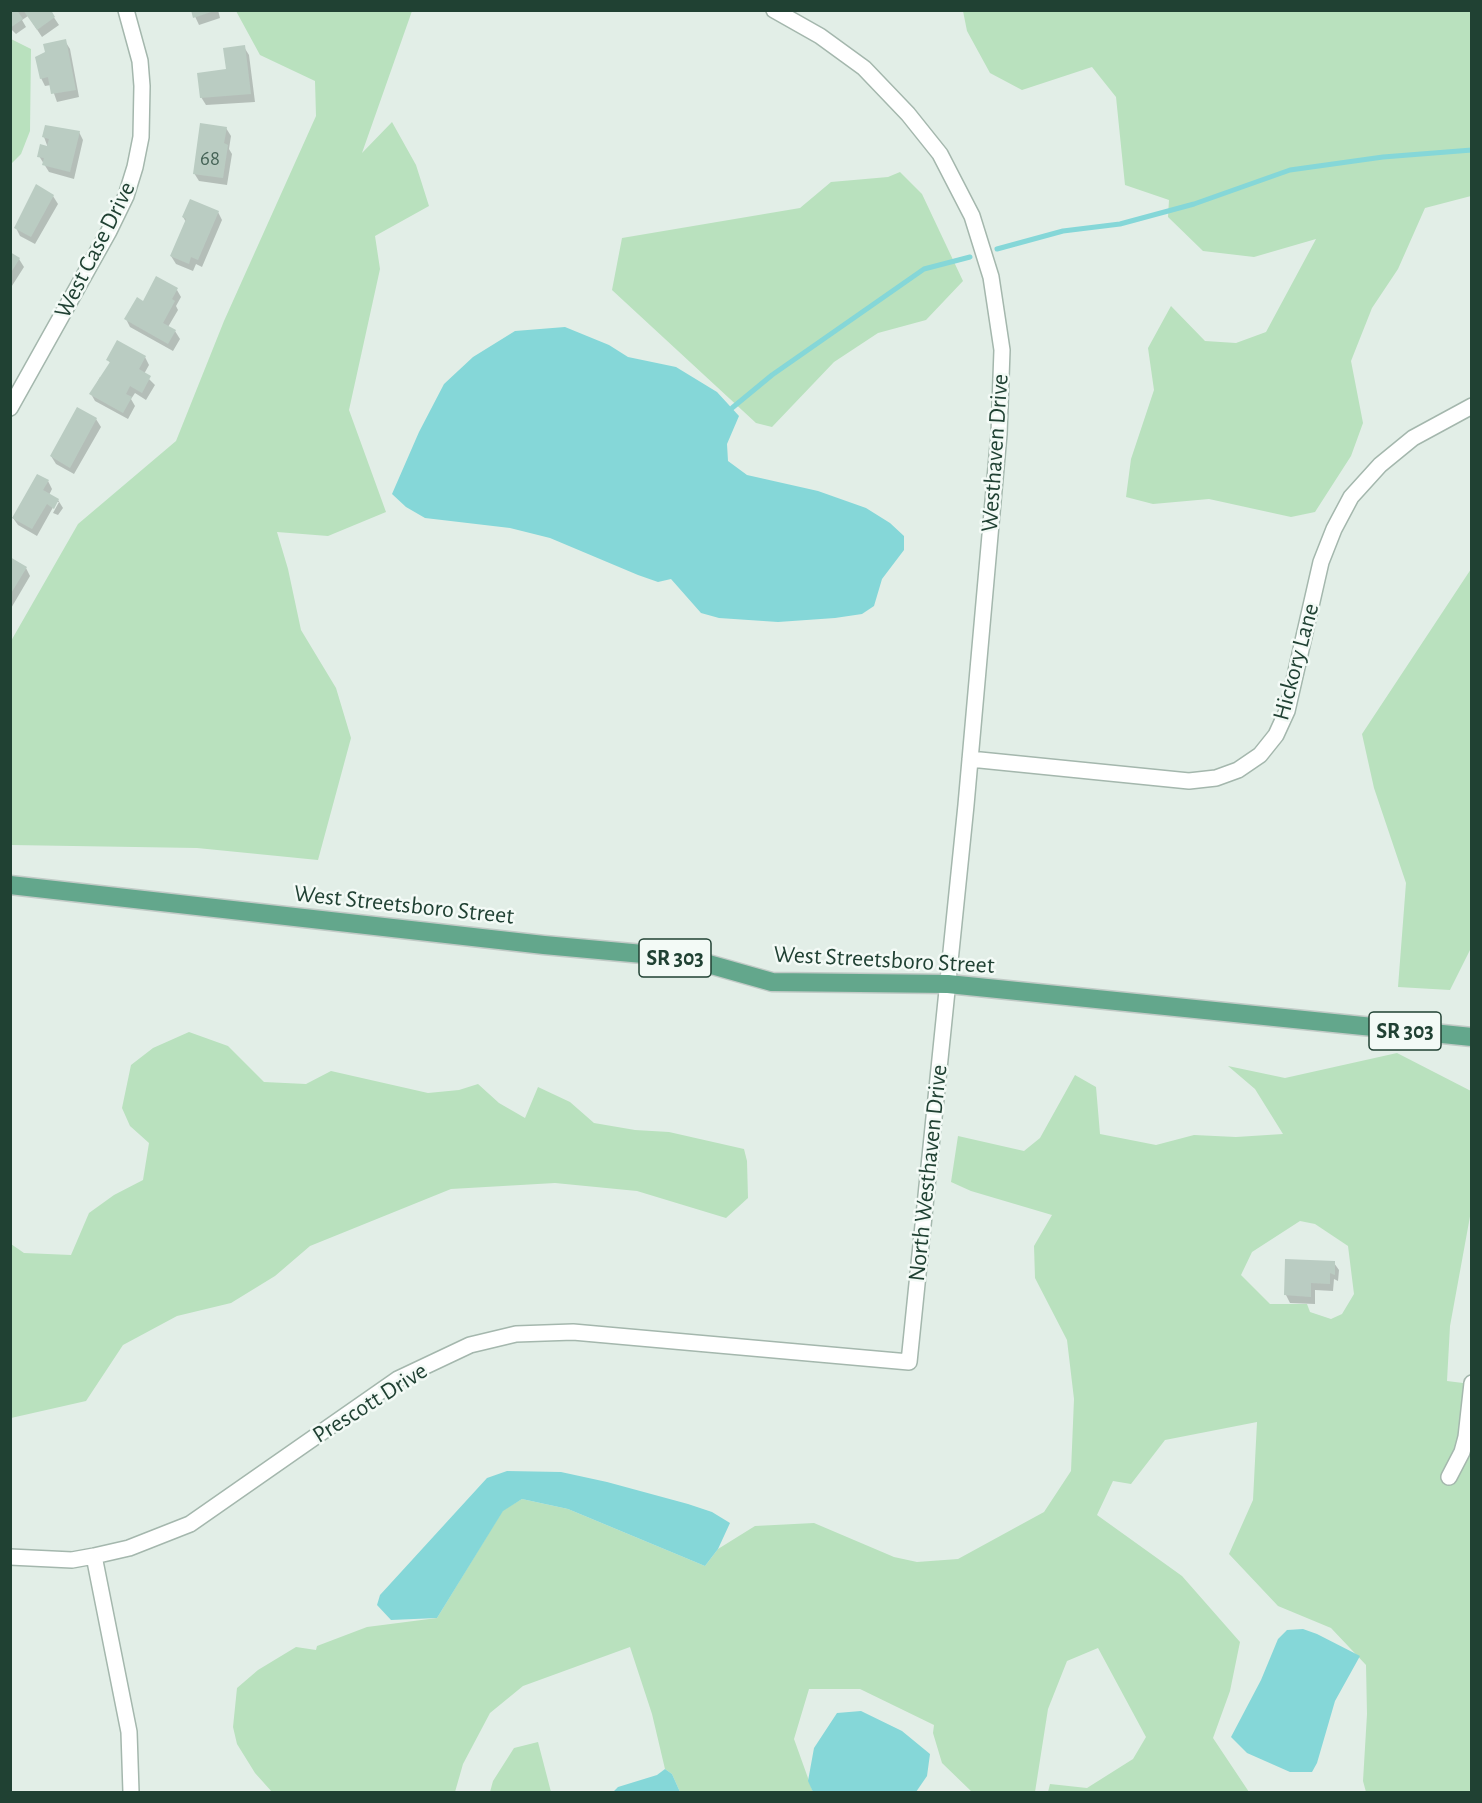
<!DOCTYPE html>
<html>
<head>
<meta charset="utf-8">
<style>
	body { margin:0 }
	#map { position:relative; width:1482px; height:1803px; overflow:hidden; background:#e2eee7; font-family:"Alegreya Sans",sans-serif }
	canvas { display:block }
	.frame { position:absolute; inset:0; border:12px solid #204133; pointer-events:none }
</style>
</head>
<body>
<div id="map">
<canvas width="1482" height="1803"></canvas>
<div class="frame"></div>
</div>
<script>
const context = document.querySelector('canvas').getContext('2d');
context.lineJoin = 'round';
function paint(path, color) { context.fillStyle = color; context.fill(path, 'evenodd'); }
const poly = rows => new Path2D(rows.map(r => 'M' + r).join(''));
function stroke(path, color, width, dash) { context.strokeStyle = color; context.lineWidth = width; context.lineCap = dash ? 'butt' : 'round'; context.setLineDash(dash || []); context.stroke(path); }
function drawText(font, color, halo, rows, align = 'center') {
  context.font = font + ' "Alegreya Sans",sans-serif'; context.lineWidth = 5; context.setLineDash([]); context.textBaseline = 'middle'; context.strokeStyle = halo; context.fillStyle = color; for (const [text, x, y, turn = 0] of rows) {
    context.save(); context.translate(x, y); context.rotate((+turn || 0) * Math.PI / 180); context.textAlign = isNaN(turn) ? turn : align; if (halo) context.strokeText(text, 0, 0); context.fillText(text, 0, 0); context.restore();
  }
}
paint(poly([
	[236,11,412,11,362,153,392,122,416,165,429,206,375,236,380,269,349,410,386,512,328,536,277,532,288,569,301,630,336,688,351,738,318,860,197,848,11,845,11,641,78,524,176,441,224,321,316,116,315,81,260,55],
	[963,11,1471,11,1471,196,1425,208,1398,269,1372,308,1351,361,1363,423,1351,456,1315,512,1291,517,1209,499,1153,504,1126,497,1131,459,1154,390,1148,348,1171,306,1205,341,1236,343,1266,332,1316,239,1254,257,1203,251,1168,217,1169,200,1125,185,1116,97,1092,67,1022,90,990,73,967,31],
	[11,39,31,49,30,131,21,154,11,164],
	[900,172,922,194,963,281,926,320,878,333,834,362,772,427,756,423,612,290,622,238,800,208,831,182,888,177],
	[1471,569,1471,948,1450,990,1398,987,1406,883,1374,788,1362,734],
	[189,1032,228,1046,264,1082,306,1084,331,1071,428,1093,459,1090,478,1084,499,1103,525,1118,538,1087,570,1102,594,1123,635,1130,669,1132,744,1149,747,1161,748,1198,726,1218,637,1191,555,1183,451,1189,310,1246,275,1276,231,1303,177,1316,123,1345,86,1401,11,1418,11,1244,24,1253,71,1255,89,1213,114,1195,143,1180,149,1143,130,1126,122,1108,131,1065,153,1048],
	[1397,1053,1471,1091,1471,1211,1450,1326,1447,1381,1471,1384,1471,1792,1366,1792,1363,1781,1367,1714,1366,1665,1331,1628,1278,1606,1229,1554,1253,1500,1257,1422,1165,1440,1131,1484,1113,1481,1097,1515,1182,1576,1240,1642,1230,1691,1213,1738,1249,1792,1048,1792,1050,1784,1087,1788,1133,1759,1146,1737,1098,1648,1067,1661,1048,1709,1035,1792,972,1792,942,1763,933,1733,934,1725,860,1689,809,1689,794,1739,813,1792,680,1792,672,1774,665,1769,652,1714,630,1647,523,1686,490,1713,463,1764,455,1792,272,1792,255,1773,237,1744,233,1727,237,1688,258,1670,296,1647,316,1650,317,1646,367,1627,437,1618,503,1510,522,1499,568,1509,705,1566,718,1549,755,1526,814,1523,894,1557,917,1562,958,1559,1044,1512,1071,1471,1074,1399,1067,1340,1035,1278,1034,1246,1052,1215,971,1191,951,1182,958,1136,1024,1151,1040,1138,1075,1075,1096,1087,1100,1134,1156,1145,1194,1135,1236,1137,1283,1134,1255,1089,1228,1066,1285,1078],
	[1300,1221,1315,1224,1348,1246,1354,1294,1342,1314,1331,1319,1310,1312,1307,1304,1270,1304,1241,1275,1252,1252],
	[538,1742,551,1792,490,1792,493,1781,514,1748]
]), '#b9e1be');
paint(poly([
	[565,327,609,345,628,357,676,367,717,392,739,416,727,444,728,461,747,475,818,491,866,508,890,523,904,536,904,550,882,579,874,606,862,614,835,618,778,622,719,618,701,613,671,579,658,582,638,575,550,538,510,528,425,518,406,507,392,494,419,432,444,384,473,357,515,331],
	[507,1471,561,1472,607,1482,688,1504,712,1512,730,1523,718,1549,705,1566,568,1509,522,1499,503,1511,437,1618,391,1620,377,1605,380,1595,487,1478],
	[1303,1629,1317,1634,1360,1656,1335,1701,1317,1763,1312,1772,1290,1772,1247,1753,1231,1737,1261,1680,1278,1639,1287,1630],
	[861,1711,902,1731,930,1754,927,1776,916,1792,813,1792,808,1781,814,1748,837,1713],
	[665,1769,672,1774,680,1792,613,1792,618,1787,657,1775]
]), '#85d7d8');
paint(poly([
	[10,10,49,10,59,25,42,37,28,16,22,20,26,27,16,34,10,28],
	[192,10,218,10,220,18,199,25],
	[65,41,70,49,79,97,57,102,51,85,45,86,41,78,47,53],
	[244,47,249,55,255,102,206,105,201,97,228,71],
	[226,128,231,136,229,149,232,154,227,185,199,181,194,173],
	[79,132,83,140,74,179,49,172,39,156,48,148,44,137],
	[53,196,58,204,35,244,20,236,16,228],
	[218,212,222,220,202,267,196,264,193,271,176,264,171,256,186,222,183,217],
	[10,254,19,259,24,267,10,289],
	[177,290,181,297,176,306,178,310,168,327,175,331,180,339,173,351,130,327,126,319,143,303],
	[145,357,149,365,144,374,155,385,146,400,135,393,131,399,135,406,128,419,95,401,91,394,100,377,103,379,111,364,108,360],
	[96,419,101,427,74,474,56,464,51,456],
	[48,481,52,489,49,495,58,500,63,508,58,515,53,513,59,502,56,502,37,536,18,525,13,518],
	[10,559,26,568,30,576,10,610],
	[1334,1263,1339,1270,1338,1281,1334,1279,1333,1291,1315,1290,1315,1304,1290,1303,1286,1295]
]), '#0003');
stroke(poly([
	[997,249,1063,231,1120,224,1194,204,1290,170,1383,157,1472,150],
	[732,408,772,375,924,269,970,257]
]), '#85d7d8', 5);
paint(poly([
	[10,10,21,10,18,12,23,19,10,28],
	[23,10,51,10,55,17,37,30],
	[191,10,214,10,214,11,193,18],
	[66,39,76,90,51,94,48,77,40,79,35,57,45,52,43,44],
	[245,45,251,94,200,98,197,73,226,69,223,48],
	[200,123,227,127,224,143,228,145,223,178,193,174],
	[45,125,80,131,70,172,42,165,44,158,37,157,40,144,47,146,49,139,42,137],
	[36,184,54,195,31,237,14,228],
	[190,199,219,211,198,260,191,257,189,264,170,256,186,219,182,217],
	[10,252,20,258,10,274],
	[156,276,178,288,172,299,175,301,163,323,176,330,168,344,124,319,137,297,143,301],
	[117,340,146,356,139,369,151,376,142,393,130,386,126,394,132,397,123,413,89,394,110,362,106,360],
	[77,407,97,418,70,468,50,456],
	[37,474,49,480,43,490,59,499,54,509,47,504,32,529,12,518],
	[10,557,27,567,10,595],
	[1285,1259,1335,1261,1335,1275,1330,1273,1330,1284,1311,1283,1311,1297,1284,1295]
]), '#baccc2');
const minor = poly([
	[10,408,109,231,126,196,135,167,141,137,142,86,140,61,126,10],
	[970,759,1189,781,1216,778,1238,770,1260,755,1276,735,1287,711,1321,562,1334,529,1351,497,1380,465,1413,438,1472,406],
	[1449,1477,1462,1452,1466,1437,1472,1383],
	[94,1556,129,1732,131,1792],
	[10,1557,72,1560,94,1556,129,1548,190,1524,398,1379,470,1345,516,1334,573,1332,909,1362,966,805,999,434,1002,350,991,277,972,216,940,154,908,114,864,68,820,36,774,10]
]);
const primary = poly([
	[10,885,544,945,687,958,772,982,948,984,1472,1037]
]);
stroke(minor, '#a4b7ad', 18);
stroke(primary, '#c1cac6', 21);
stroke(minor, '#fff', 15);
stroke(primary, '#63a78c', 18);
drawText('21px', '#466457', null, [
	["68",210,159]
]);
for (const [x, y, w] of [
	[675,958,72],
	[1405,1031,72]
]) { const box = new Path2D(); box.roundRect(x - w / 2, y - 19, w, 38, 4.5); context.fillStyle = '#f3faf6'; context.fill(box); stroke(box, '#204133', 1.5); }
drawText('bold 22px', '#204133', null, [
	["SR 303",675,958],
	["SR 303",1405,1031]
]);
drawText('24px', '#204133', '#f3faf6', [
	["West Case Drive",95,250,-63],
	["Westhaven Drive",995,453,-86],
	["Hickory Lane",1296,662,-75],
	["West Streetsboro Street",404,905,6],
	["West Streetsboro Street",884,960,3],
	["North Westhaven Drive",928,1173,-84],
	["Prescott Drive",370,1403,-32]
]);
</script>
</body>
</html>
